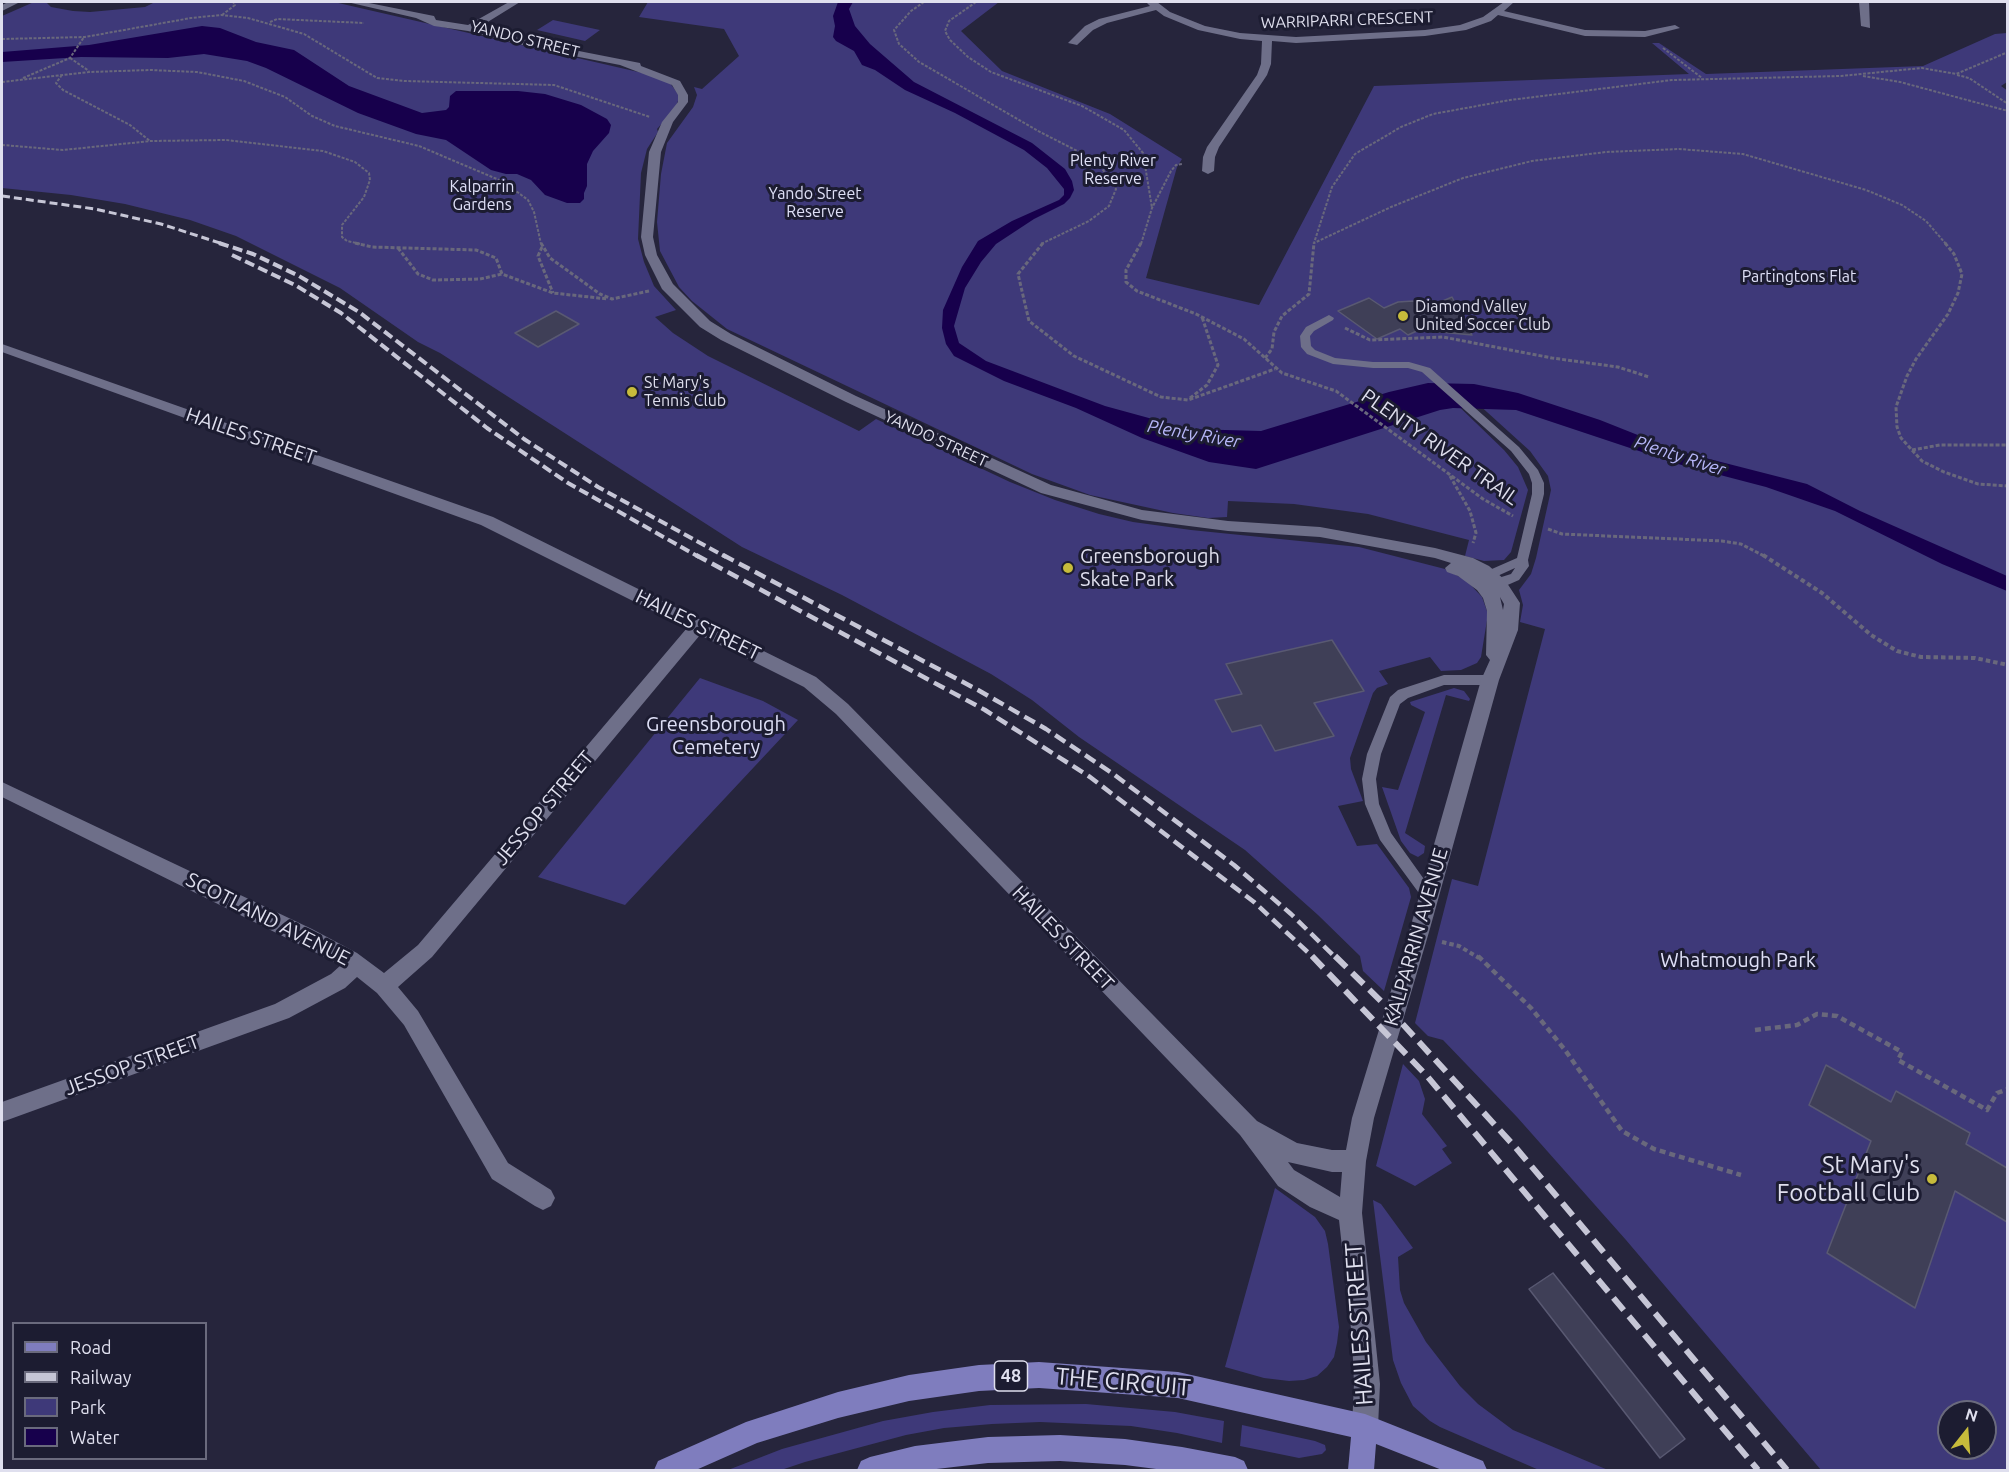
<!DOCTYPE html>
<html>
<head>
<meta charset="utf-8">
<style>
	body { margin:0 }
	#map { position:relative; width:2009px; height:1472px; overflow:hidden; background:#26253c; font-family:Ubuntu,sans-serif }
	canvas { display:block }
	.frame { position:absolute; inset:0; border:3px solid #dfdfee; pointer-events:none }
	.legend { position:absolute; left:12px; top:1322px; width:195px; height:138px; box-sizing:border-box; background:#1c1c31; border:2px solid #6a6a7d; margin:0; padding:8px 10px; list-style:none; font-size:18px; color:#dfdfee }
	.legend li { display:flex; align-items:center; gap:12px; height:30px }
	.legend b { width:30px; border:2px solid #6a6a7d }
	.north { position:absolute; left:1937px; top:1400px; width:60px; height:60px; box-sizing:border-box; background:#1c1c31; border:2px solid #6a6a7d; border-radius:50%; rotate:17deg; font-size:16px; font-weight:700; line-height:24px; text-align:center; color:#dfdfee }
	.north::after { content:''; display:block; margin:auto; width:21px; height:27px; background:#c7bb3b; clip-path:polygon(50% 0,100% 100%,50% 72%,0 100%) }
</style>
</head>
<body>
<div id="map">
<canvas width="2009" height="1472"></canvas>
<div class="frame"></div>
<ul class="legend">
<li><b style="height:8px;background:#7f7dbe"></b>Road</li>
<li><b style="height:8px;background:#c6c6d6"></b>Railway</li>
<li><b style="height:16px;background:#3e3979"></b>Park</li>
<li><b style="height:16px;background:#17004c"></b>Water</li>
</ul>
<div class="north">N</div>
</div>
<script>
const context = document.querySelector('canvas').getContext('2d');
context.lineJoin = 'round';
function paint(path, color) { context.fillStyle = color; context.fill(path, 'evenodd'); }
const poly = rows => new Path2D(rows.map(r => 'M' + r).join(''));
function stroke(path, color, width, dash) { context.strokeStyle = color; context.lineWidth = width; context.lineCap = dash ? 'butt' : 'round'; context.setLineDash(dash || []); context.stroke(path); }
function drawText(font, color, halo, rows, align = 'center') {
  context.font = font + ' Ubuntu,sans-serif'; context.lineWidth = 6; context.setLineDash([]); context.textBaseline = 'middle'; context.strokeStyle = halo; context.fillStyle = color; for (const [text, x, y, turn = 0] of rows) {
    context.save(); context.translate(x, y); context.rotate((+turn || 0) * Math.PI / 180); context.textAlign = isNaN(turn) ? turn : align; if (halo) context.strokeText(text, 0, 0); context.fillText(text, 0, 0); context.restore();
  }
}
paint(poly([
	[34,2,46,2,51,7,73,11,90,12,145,7,155,2,334,2,647,74,670,83,678,94,678,101,675,109,657,129,658,132,647,149,641,173,638,239,644,262,654,286,676,310,655,317,673,333,708,356,859,431,876,419,1010,482,1055,500,1099,514,1133,522,1191,530,1359,547,1445,569,1467,581,1482,597,1488,614,1481,657,1477,663,1461,670,1441,671,1430,657,1379,671,1388,684,1377,688,1373,693,1350,758,1351,769,1363,801,1338,806,1357,846,1377,844,1409,888,1411,897,1384,991,1363,971,1360,956,1318,915,1245,850,1079,737,1032,700,991,674,842,595,742,547,440,353,418,342,340,288,236,236,190,220,125,204,71,195,2,188,2,16],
	[648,2,999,2,961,31,1002,71,1110,114,1182,159,1177,167,1146,278,1259,305,1374,86,1689,74,1652,43,1659,43,1706,74,1923,66,1995,34,2007,33,2007,82,2001,86,2008,91,2007,1470,1821,1470,1626,1240,1517,1117,1443,1040,1428,1036,1415,1023,1452,879,1478,886,1545,629,1520,622,1523,605,1519,590,1531,574,1536,558,1551,490,1548,476,1530,451,1466,393,1446,394,1504,450,1518,467,1528,490,1511,552,1504,560,1484,561,1465,556,1469,540,1368,514,1294,504,1228,501,1227,517,1208,518,1173,513,1090,495,1032,474,727,329,692,301,679,287,660,251,657,222,661,174,667,143,693,107,697,95,694,87,702,89,739,56,724,29,639,17],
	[1949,1412,1985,1412,1985,1448,1949,1448],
	[553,20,600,30,585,41,537,30],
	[700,678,763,701,798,720,625,905,538,877],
	[1454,688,1464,691,1470,699,1469,701,1446,695,1405,833,1425,846,1424,853,1418,857,1410,853,1401,841,1382,787,1398,790,1425,712,1411,705,1410,702],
	[1403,1064,1419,1081,1425,1099,1422,1114,1447,1146,1442,1149,1452,1163,1415,1186,1376,1166],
	[1275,1188,1315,1217,1325,1231,1328,1244,1339,1327,1337,1343,1334,1357,1327,1367,1317,1376,1304,1380,1289,1381,1264,1378,1225,1367],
	[1373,1200,1381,1204,1413,1248,1398,1257,1400,1290,1404,1303,1426,1342,1460,1386,1478,1404,1513,1430,1608,1470,1539,1470,1440,1427,1430,1421,1413,1406,1401,1383,1393,1360],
	[1086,1404,1175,1412,1224,1421,1222,1443,1177,1433,1131,1426,1040,1422,992,1424,944,1428,906,1435,805,1462,781,1470,728,1470,782,1449,883,1421,933,1412,990,1405],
	[1242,1425,1315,1441,1325,1445,1326,1450,1322,1454,1299,1458,1240,1446]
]), '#3e3979');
paint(poly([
	[838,2,853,2,849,9,855,26,870,44,914,82,1032,143,1065,169,1072,181,1074,190,1070,198,1064,204,1034,219,996,244,981,262,965,288,954,326,959,343,986,361,1105,406,1189,429,1261,431,1389,392,1428,383,1474,384,1518,393,1600,420,1678,451,1807,484,1860,511,2007,576,2007,591,1942,564,1835,511,1766,487,1678,464,1516,410,1453,408,1440,410,1256,469,1209,462,1142,438,1076,408,1004,381,954,356,946,344,942,328,943,310,962,267,978,241,1012,221,1059,200,1064,195,1064,189,1047,168,1024,150,955,113,905,90,875,70,862,65,854,51,836,41,833,37,835,26,833,16],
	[202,26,220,28,256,42,294,50,349,86,422,113,446,110,449,107,450,96,456,91,518,91,545,94,581,105,607,119,611,125,609,133,593,151,587,164,587,186,584,193,584,199,580,203,567,203,545,195,531,180,517,174,506,174,491,170,446,140,416,134,358,113,266,68,247,61,204,54,168,58,81,57,2,62,2,52,89,45]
]), '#17004c');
const building = poly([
	[1452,297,1472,335,1419,330,1408,335,1400,329,1377,339,1338,311,1369,298,1384,308,1398,302,1413,301,1431,306,1452,297],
	[556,311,579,324,538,347,515,333,556,311],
	[1332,640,1364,691,1314,703,1334,736,1275,751,1261,725,1232,732,1215,700,1242,694,1226,664,1332,640],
	[1826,1065,1891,1102,1896,1091,1970,1133,1966,1144,2007,1168,2007,1222,1955,1191,1915,1308,1827,1253,1871,1141,1809,1105,1826,1065],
	[1553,1273,1685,1439,1660,1458,1529,1289,1553,1273]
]);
paint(building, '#3f3f57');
stroke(building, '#595972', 1.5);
stroke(poly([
	[924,2,911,11,894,30,899,44,919,62,1040,132,1097,161,1116,189,1109,206,1089,221,1041,244],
	[976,2,949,21,945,31,950,40,968,57,991,72,1082,106,1124,130,1143,153,1152,208],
	[222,15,235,5,233,2],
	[270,22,277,19,364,23],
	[2,39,85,37,191,18,221,15,248,18,304,34,377,78,404,81,554,85,650,117],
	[1663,48,1702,78],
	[70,58,89,71],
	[62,75,56,83,63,90,130,125,150,141],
	[1957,75,1969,78,2008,104],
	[1863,76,1900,82,2008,111],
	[23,78,70,58,84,37],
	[2,82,89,72,150,70,197,72,244,81,285,97,312,116,335,126,419,146,504,182,528,200,534,212,541,244],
	[2,145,63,150,151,141,226,140,323,151,355,162,369,173,370,180,364,197,342,225,342,237,347,241,361,244],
	[1141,244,1152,208,1171,171,1176,165,1182,164],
	[1946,244,1926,221,1902,205,1866,190,1743,154,1679,149,1606,152,1532,161,1463,178,1391,207,1314,243,1332,187,1355,154,1401,127,1433,114,1510,100,1672,80,1841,76,1922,68,1956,74,2008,52]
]), '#69687c', 2, [3, 1.5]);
stroke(poly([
	[355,243,372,247,476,250,496,258,502,274,553,293,608,299],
	[541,243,550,258,600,294,612,299,649,291],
	[1043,243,1018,274,1029,321,1074,356,1161,397,1188,400,1275,369],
	[1141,243,1126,270,1126,282,1137,291,1196,314,1244,339,1282,373,1336,391,1483,499,1513,516],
	[1945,243,1954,254,1962,274,1958,293,1948,314,1916,359,1907,376,1896,407,1897,427,1901,438,1922,461,1944,472,1978,484,2008,486],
	[542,247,538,256,553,293],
	[398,248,418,274,433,280,480,279,502,274],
	[1345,328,1370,340,1443,337,1552,358,1618,367,1649,377],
	[1265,358,1272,349,1274,332,1282,316,1309,294,1314,243],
	[1190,398,1207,385,1218,365,1202,317],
	[1912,450,1940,445,2008,445],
	[1450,476,1470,511,1476,533,1473,543],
	[1548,529,1562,534,1722,541,1741,544,1766,557]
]), '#69687c', 3, [4, 2]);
stroke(poly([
	[1763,555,1822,593,1871,635,1897,651,1921,657,1975,658,2008,665],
	[1442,942,1459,946,1479,958]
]), '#69687c', 4, [4.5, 3]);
stroke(poly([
	[1478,956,1531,1008,1565,1050,1622,1131,1654,1149,1741,1175],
	[1755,1030,1797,1025,1817,1014,1837,1016,1902,1052,1898,1060,1987,1110,1997,1093,2008,1089]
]), '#69687c', 4.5, [6, 4]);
paint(poly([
	[1329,315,1334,318,1333,320,1314,331,1310,336,1311,346,1315,350,1335,358,1373,362,1409,362,1430,368,1519,447,1538,470,1544,483,1544,494,1528,560,1529,566,1519,580,1503,587,1488,589,1484,588,1479,582,1485,572,1517,558,1532,494,1532,483,1529,474,1511,451,1422,372,1408,368,1373,368,1333,364,1307,354,1301,347,1300,336,1306,327,1329,315],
	[1515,568,1511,574,1492,580,1493,578,1515,568],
	[1444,675,1490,675,1497,680,1490,685,1444,685,1408,698,1400,704,1381,754,1376,779,1379,804,1391,833,1436,896,1434,900,1429,902,1424,900,1380,840,1365,804,1362,779,1367,754,1390,697,1398,690,1444,675]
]), '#6e6f89');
paint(poly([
	[8,2,20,2,2,11,2,5,8,2],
	[347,2,364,2,434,16,436,20,468,25,509,2,520,2,478,28,538,43,640,63,641,66,680,81,688,95,688,102,673,122,661,152,653,237,657,255,673,284,710,321,731,334,856,396,1051,485,1142,510,1228,521,1320,527,1435,548,1473,558,1489,566,1505,580,1520,603,1518,630,1499,680,1429,932,1374,1118,1366,1161,1362,1213,1380,1384,1378,1427,1374,1436,1365,1440,1356,1436,1352,1427,1354,1384,1352,1338,1339,1220,1310,1207,1278,1186,1240,1135,836,714,804,687,700,635,432,957,398,987,418,1011,508,1163,551,1190,555,1198,551,1206,543,1210,535,1206,492,1179,404,1025,377,993,357,977,345,988,289,1018,2,1122,2,1102,275,1004,331,974,341,965,2,797,2,782,312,929,357,953,384,973,418,945,687,628,481,525,2,352,2,344,493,517,816,677,848,704,1257,1121,1297,1143,1332,1150,1346,1150,1352,1118,1409,932,1481,680,1490,660,1486,655,1487,611,1483,598,1477,590,1458,576,1447,572,1445,568,1451,563,1435,558,1320,537,1228,531,1142,520,1041,493,846,402,721,340,700,327,662,289,645,255,641,237,649,152,662,122,678,102,678,95,672,85,620,65,538,49,468,31,434,26,416,18,347,2],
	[1500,597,1504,604,1503,610,1500,597],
	[1288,1162,1332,1172,1342,1172,1340,1197,1294,1170,1288,1162],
	[1146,2,1157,2,1170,12,1205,26,1240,33,1296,37,1425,30,1460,25,1483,17,1504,2,1514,2,1504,11,1585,30,1645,31,1675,25,1680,28,1645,37,1585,36,1498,15,1491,21,1466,30,1425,36,1296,43,1272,41,1271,64,1267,75,1219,147,1215,157,1214,171,1208,174,1202,171,1203,157,1207,147,1257,75,1261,64,1262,41,1240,39,1198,30,1164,16,1156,10,1107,23,1093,30,1077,45,1068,43,1085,26,1099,19,1150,6,1146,2],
	[1859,2,1869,2,1870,28,1861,26,1859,2]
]), '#6e6f89');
paint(poly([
	[1039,1362,1178,1372,1365,1414,1483,1461,1487,1470,1442,1470,1376,1444,1374,1470,1348,1470,1351,1437,1178,1398,1039,1388,979,1391,909,1401,838,1418,757,1443,696,1470,654,1470,658,1461,746,1422,838,1392,909,1375,979,1365,1039,1362],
	[1060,1435,1125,1439,1182,1447,1235,1457,1244,1461,1248,1470,1164,1470,1125,1465,1060,1461,988,1463,928,1470,857,1470,861,1461,870,1457,915,1446,988,1437,1060,1435]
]), '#7f7dbe');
stroke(poly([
	[2,196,95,209,161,224,223,244]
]), '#c6c6d6', 3, [8, 4]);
stroke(poly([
	[219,243,253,254,299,276,359,312,524,439,598,487,726,557],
	[232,255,295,285,341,313,487,428,568,483,699,557]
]), '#c6c6d6', 4, [10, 4.5]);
stroke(poly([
	[696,555,985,710,1090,777,1254,902,1314,958],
	[723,555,978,690,1046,729,1112,773,1234,865,1291,914,1336,958]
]), '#c6c6d6', 4.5, [12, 6]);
stroke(poly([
	[1312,956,1427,1076,1758,1470],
	[1335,956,1387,1007,1516,1148,1787,1470]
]), '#c6c6d6', 6, [16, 8]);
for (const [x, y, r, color] of [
	[1403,316,6,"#c7bb3b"],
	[632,392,6,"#c7bb3b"],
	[1068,568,6,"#c7bb3b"],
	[1932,1179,6,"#c7bb3b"]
]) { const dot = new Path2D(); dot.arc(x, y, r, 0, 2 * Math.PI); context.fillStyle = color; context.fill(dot); stroke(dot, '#1c1c31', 2); }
drawText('16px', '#dfdfee', '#1c1c31', [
	["WARRIPARRI CRESCENT",1347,20,-2],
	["YANDO STREET",525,39,14],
	["YANDO STREET",936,439,25]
]);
drawText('16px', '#dfe0f7', '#1c1c31', [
	["Plenty River",1113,161],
	["Reserve",1113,179],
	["Kalparrin",482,187],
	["Gardens",482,205],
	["Yando Street",815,194],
	["Reserve",815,212],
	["Partingtons Flat",1799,277]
]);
drawText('16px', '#dfdfee', '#1c1c31', [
	["Diamond Valley",1415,307],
	["United Soccer Club",1415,325],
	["St Mary's",644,383],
	["Tennis Club",644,401]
], 'left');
drawText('italic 18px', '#b6b6f8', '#1c1c31', [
	["Plenty River",1194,434,10],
	["Plenty River",1680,456,18]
]);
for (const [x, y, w] of [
	[1011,1376,33]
]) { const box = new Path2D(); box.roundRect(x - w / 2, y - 15, w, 30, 4.5); context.fillStyle = '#1c1c31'; context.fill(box); stroke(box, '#dfdfee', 1.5); }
drawText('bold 18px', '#dfdfee', null, [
	["48",1011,1376]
]);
drawText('20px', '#dfdfee', '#1c1c31', [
	["HAILES STREET",251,436,19],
	["PLENTY RIVER TRAIL",1440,447,35],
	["HAILES STREET",698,625,26],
	["JESSOP STREET",544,808,-50],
	["SCOTLAND AVENUE",268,919,27],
	["KALPARRIN AVENUE",1416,937,-74],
	["HAILES STREET",1063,938,46],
	["JESSOP STREET",132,1065,-20]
]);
drawText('20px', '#dfdfee', '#1c1c31', [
	["Greensborough",1080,556],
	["Skate Park",1080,579]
], 'left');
drawText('20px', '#dfe0f7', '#1c1c31', [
	["Greensborough",716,724],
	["Cemetery",716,747],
	["Whatmough Park",1738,960]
]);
drawText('24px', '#dfdfee', '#1c1c31', [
	["St Mary's",1920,1165],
	["Football Club",1920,1193]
], 'right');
drawText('24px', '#dfdfee', '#1c1c31', [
	["HAILES STREET",1359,1324,-94],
	["THE CIRCUIT",1123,1382,5]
]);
</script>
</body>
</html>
